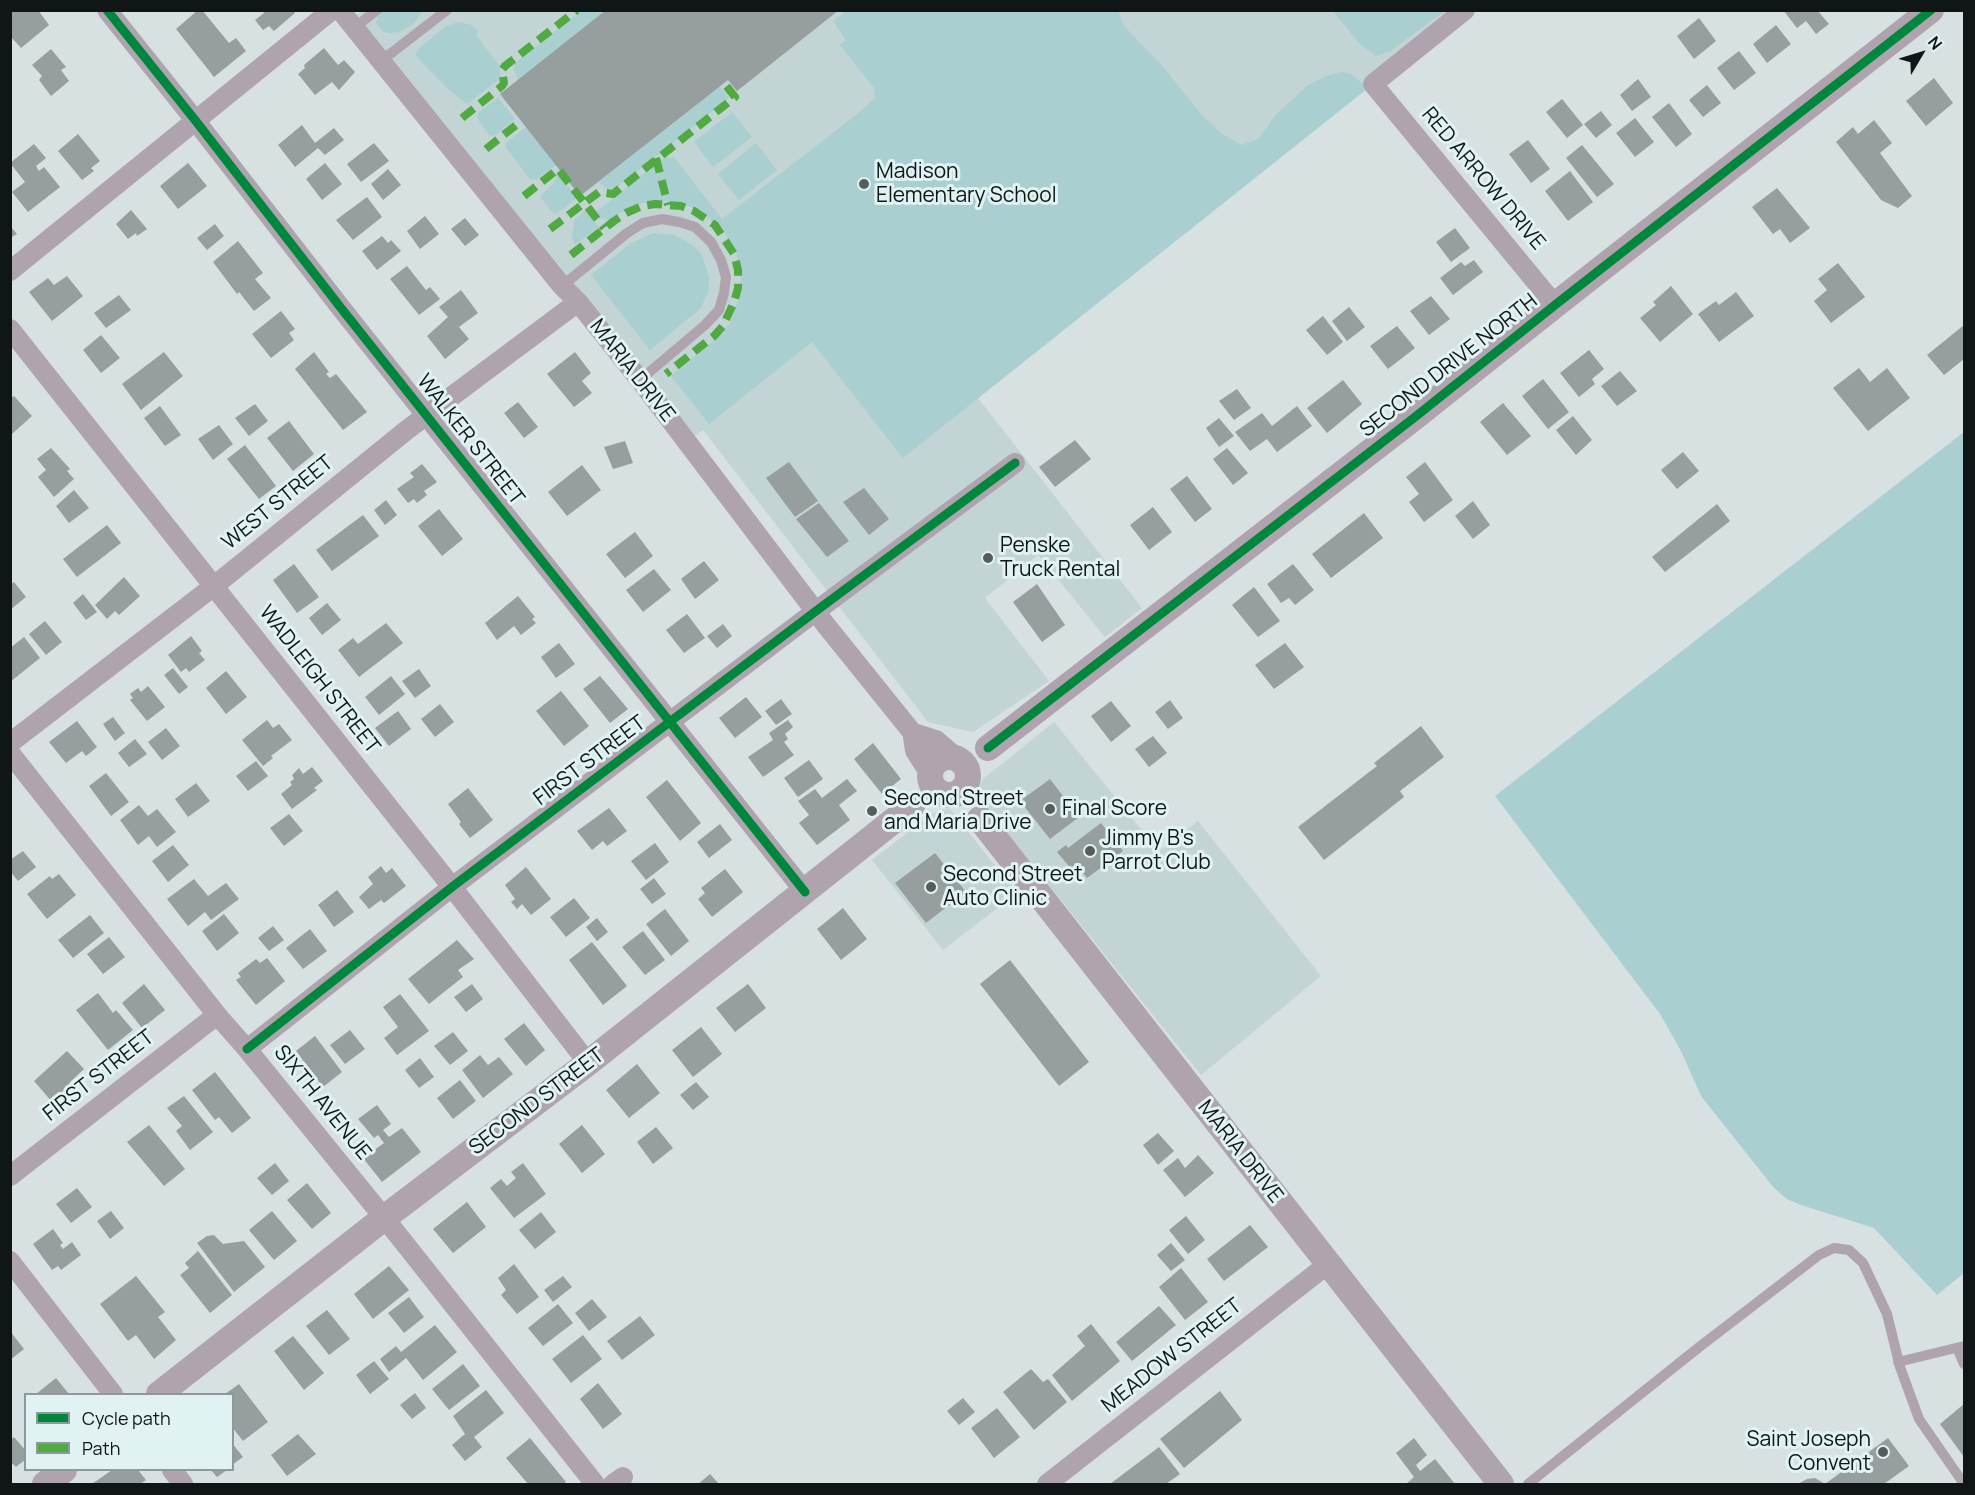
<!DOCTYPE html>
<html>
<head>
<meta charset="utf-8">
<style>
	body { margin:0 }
	#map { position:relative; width:1975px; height:1495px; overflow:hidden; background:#d7e1e1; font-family:Manrope,sans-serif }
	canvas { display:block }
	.frame { position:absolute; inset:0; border:12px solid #101616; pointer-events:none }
	.legend { position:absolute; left:24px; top:1393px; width:210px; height:78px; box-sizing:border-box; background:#e1f2f3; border:2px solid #8d9a9b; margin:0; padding:8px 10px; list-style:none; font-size:18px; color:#101616 }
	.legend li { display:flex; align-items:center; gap:12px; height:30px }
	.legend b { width:30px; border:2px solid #8d9a9b }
	.north { position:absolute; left:1891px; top:24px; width:60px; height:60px; -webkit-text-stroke:4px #e1f2f3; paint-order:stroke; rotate:52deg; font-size:16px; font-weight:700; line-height:24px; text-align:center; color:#101616 }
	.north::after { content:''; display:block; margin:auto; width:21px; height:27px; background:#101616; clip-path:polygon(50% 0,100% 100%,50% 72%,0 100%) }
</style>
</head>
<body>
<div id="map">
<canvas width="1975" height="1495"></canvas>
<div class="frame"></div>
<ul class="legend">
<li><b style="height:8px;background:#00873e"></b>Cycle path</li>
<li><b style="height:8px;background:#51a942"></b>Path</li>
</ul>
<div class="north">N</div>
</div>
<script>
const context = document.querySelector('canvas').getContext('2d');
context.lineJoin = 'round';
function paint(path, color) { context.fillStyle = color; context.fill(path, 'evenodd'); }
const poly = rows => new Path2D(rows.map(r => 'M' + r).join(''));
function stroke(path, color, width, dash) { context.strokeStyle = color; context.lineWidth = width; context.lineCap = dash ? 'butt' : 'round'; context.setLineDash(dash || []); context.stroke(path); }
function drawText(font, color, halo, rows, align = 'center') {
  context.font = font + ' Manrope,sans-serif'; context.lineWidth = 6; context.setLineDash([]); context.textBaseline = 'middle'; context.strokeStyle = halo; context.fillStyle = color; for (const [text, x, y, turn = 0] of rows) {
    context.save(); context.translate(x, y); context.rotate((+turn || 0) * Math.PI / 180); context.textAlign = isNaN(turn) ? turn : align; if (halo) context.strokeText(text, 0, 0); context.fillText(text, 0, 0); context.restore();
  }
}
paint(poly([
	[363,10,1465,11,978,398,1142,608,1105,637,1038,555,985,598,1049,681,973,732,928,722,703,430,687,442,349,21],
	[1054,722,1159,851,1198,821,1321,976,1201,1075,980,799,978,790,983,779],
	[950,809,1017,893,943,950,872,860,930,815,940,810]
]), '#c2d4d4');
paint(poly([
	[380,11,423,11,414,23,408,27,399,32,389,33,382,31,376,23],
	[581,11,606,11,518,80,514,69,515,63],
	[847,11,1118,11,1124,26,1163,67,1202,115,1222,134,1242,145,1259,138,1276,115,1308,85,1329,75,1342,72,1351,74,1368,88,903,458,812,342,709,424,671,376,723,333,731,321,740,294,741,278,736,252,720,226,697,209,685,205,664,201,642,203,631,207,609,220,602,219,596,212,664,158,674,157,722,219,856,115,875,98,874,88,840,45,846,40,833,21],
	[1333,11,1445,11,1390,51,1376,56,1360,44],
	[459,22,472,25,479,32,476,35,499,65,501,78,467,104,449,90,415,55,419,48,446,26],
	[719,86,729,98,616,188,607,189,598,182],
	[498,98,515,119,494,136,489,135,477,118,478,113],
	[732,112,752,137,713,167,694,142],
	[526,127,556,165,535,180,530,179,506,148,506,143],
	[756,143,777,170,739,200,718,174],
	[559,174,577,198,556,214,552,212,540,196,553,184],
	[586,210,599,227,575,245,572,237,575,219],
	[653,233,675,235,694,246,702,255,709,278,709,289,701,308,650,350,591,275,630,244],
	[1964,432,1964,1273,1937,1295,1874,1228,1801,1205,1787,1199,1774,1188,1701,1096,1681,1051,1660,1014,1495,796]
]), '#a9cfd1');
paint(poly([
	[10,10,38,10,49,25,21,48,10,36],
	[198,10,202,10,229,43,236,38,246,51,214,77,176,29],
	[262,10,293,10,295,13,274,31,269,26,263,30,255,20,264,13],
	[606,10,839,10,737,91,728,80,580,196,500,94],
	[1783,10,1817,10,1829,24,1816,34,1806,21,1797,28],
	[1699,18,1716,41,1694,59,1677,36],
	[1776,25,1791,44,1767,63,1753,44],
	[324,48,338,65,344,60,355,72,339,90,332,82,315,95,298,74,305,68,304,65],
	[51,49,66,67,61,70,69,81,51,96,39,80,42,76,32,65],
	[1739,51,1756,73,1734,90,1717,68],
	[1934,78,1953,103,1926,126,1906,101],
	[1638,79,1651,97,1632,111,1620,95],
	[1707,85,1721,103,1703,117,1689,100],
	[1562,99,1583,125,1567,138,1546,112],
	[1669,103,1692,134,1676,147,1652,117],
	[1601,111,1612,125,1596,138,1584,124],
	[1635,118,1654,142,1635,157,1616,133],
	[1874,120,1892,143,1880,153,1912,196,1898,208,1881,200,1836,142,1853,127,1858,134],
	[302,125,315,143,334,128,344,140,325,155,318,148,295,167,278,145],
	[78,134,100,161,91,168,94,171,82,180,58,151],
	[1528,140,1550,169,1531,183,1509,154],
	[374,143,389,161,361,182,347,164],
	[34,144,46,158,36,166,39,171,44,167,60,187,28,212,12,192,25,182,10,163],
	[1582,145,1614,184,1597,197,1566,158],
	[188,163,207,186,178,209,160,186],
	[325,163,342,184,322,200,306,179],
	[388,169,401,185,383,200,371,184],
	[1570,171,1593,202,1568,221,1545,191],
	[1777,188,1810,228,1790,243,1780,229,1773,234,1752,207],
	[367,197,382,217,353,240,336,220],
	[131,210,147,229,137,236,136,233,128,239,116,224],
	[425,216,439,234,420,249,407,231],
	[465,218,479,235,465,246,451,229],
	[215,224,224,236,207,250,197,238],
	[10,226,17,234,10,238],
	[1455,228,1470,248,1451,262,1436,242],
	[382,236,388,243,391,240,401,251,377,270,362,251],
	[238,241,263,273,255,279,271,298,254,311,239,292,237,294,213,262],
	[1474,260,1483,272,1453,295,1440,278,1461,262,1465,266],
	[1838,263,1865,297,1831,323,1814,301,1827,290,1818,279],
	[407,266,426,290,430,287,440,299,419,315,390,279],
	[67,276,83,296,52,321,29,292,48,278,54,285],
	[1671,286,1693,314,1660,342,1640,318,1656,305,1653,302],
	[461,290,478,313,459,327,469,339,445,359,427,336,448,317,439,307],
	[1736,292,1754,316,1719,342,1698,314,1716,301,1719,305],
	[119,295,131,310,106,328,94,313],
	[1431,296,1450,319,1429,335,1410,311],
	[1349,307,1365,327,1347,341,1332,321],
	[281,311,295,329,289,333,294,340,271,358,252,334],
	[1323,316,1343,342,1327,355,1306,330],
	[1964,325,1964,359,1944,375,1927,355],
	[1397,326,1415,348,1388,369,1370,346],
	[101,335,120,358,101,373,83,350],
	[1589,350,1604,369,1592,379,1595,384,1579,397,1560,373],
	[164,352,183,376,141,410,122,384],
	[314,352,329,372,326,374,330,378,336,374,367,412,343,430,295,369],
	[575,352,591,373,582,381,592,393,574,407,547,374],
	[1859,368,1870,382,1887,368,1910,398,1868,431,1833,388],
	[1620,371,1637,391,1617,406,1601,386],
	[1543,379,1569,412,1548,429,1522,396],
	[1343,380,1362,404,1327,433,1307,408],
	[1237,389,1251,408,1234,420,1219,401],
	[14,396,32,416,12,434,10,399],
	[518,402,538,427,524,438,504,413],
	[1503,403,1531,436,1507,455,1480,422],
	[255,404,268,421,249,436,235,418],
	[160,406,181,435,165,446,144,418],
	[1297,406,1312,426,1277,452,1267,439,1250,451,1235,432,1262,413,1272,426],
	[1573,416,1592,440,1576,455,1556,430],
	[1219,418,1234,436,1219,447,1206,428],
	[289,421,314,454,293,471,267,438],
	[219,425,233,444,213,460,198,439],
	[1075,440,1091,459,1055,487,1039,467],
	[625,441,633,463,613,469,604,447],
	[245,445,276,486,259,499,227,459],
	[51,448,70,469,67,471,74,479,54,497,38,477,46,470,37,459],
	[1227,448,1248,473,1233,485,1213,459],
	[1683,452,1699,471,1677,489,1661,470],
	[789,462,818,501,795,517,766,478],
	[1425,462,1453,500,1424,522,1409,502,1419,494,1406,477],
	[422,464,437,482,424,491,427,495,417,503,414,499,408,503,397,489,414,477,410,473],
	[582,465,601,490,567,516,548,492],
	[1187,476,1212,509,1195,522,1170,489],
	[864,488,889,519,869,535,843,502],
	[74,490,89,508,69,523,56,506],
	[386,500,397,515,385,525,374,510],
	[1473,501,1490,525,1473,539,1455,516],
	[819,503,849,541,827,557,796,519],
	[1717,504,1730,521,1665,572,1652,557],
	[1153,507,1172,532,1149,550,1130,525],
	[439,509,463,539,442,556,418,526],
	[1364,513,1383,538,1331,578,1312,554],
	[363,515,379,536,332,571,316,550],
	[107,525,121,543,77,577,63,559],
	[635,532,653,556,625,578,606,554],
	[704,561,719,580,695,599,681,579],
	[294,564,319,597,297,613,273,580],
	[1293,564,1314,590,1295,605,1289,598,1281,603,1267,584],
	[654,569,671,590,643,612,626,590],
	[124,577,140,596,119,615,115,611,107,619,95,605],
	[14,582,26,597,10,610,10,585],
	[1037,584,1065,625,1042,642,1013,602],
	[1254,587,1280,621,1258,637,1232,605],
	[83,594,97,612,86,620,73,603],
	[518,596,535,617,532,619,536,623,521,635,514,626,497,640,485,623],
	[327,603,341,620,322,635,309,618],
	[687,614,705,638,684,653,666,630],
	[45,621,62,642,46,655,29,634],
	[386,623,403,643,359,677,338,650,353,638,358,644],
	[723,624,732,636,717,648,707,636],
	[191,636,202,651,199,653,205,660,189,672,186,668,181,672,168,655],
	[24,637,40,658,10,682,10,648],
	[559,643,575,664,556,678,541,657],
	[1285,643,1304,667,1274,689,1255,665],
	[173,668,188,687,179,694,164,675],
	[419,669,431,686,415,698,402,681],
	[226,671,247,697,226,714,206,688],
	[391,676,405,694,379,715,365,697],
	[600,676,628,709,610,723,583,689],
	[148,686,165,707,147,721,130,700,133,698,130,694,138,688,141,692],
	[561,691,589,726,564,746,536,711],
	[746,697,762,717,735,738,719,718],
	[781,699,792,714,776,725,765,711],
	[1170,700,1183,718,1168,729,1155,712],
	[1111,701,1131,726,1111,742,1091,716],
	[440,704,454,722,435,737,421,719],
	[398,711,411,729,389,746,375,728],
	[113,717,125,733,115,741,103,724],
	[267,720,273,728,279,724,292,740,271,756,273,758,263,766,242,740],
	[788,720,793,727,785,734,788,739,784,742,794,755,763,777,748,757,773,740,769,733],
	[77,721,97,747,86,756,82,751,66,763,49,742],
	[1421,726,1444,757,1400,791,1404,797,1324,860,1298,827,1377,766,1374,763],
	[166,728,180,746,162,760,148,742],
	[1153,736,1167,753,1149,767,1135,749],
	[135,739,147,754,129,767,118,753],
	[873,743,901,779,882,794,854,759],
	[809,760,823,779,798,797,784,778],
	[256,761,268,776,248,791,236,776],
	[312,767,323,781,314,788,317,790,292,809,281,794,292,785,290,782,294,779,292,775,299,768,303,774],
	[106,773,129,802,111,816,89,786],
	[847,779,857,791,839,805,850,820,817,845,799,823,809,815,798,801,815,789,822,798],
	[1050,779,1079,817,1050,839,1020,801],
	[667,780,701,823,680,841,646,797],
	[196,783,210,801,188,817,175,799],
	[468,788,493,820,470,838,459,824,461,822,448,804],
	[139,805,148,816,157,809,176,832,157,847,149,836,138,845,120,820],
	[609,808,627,831,607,846,603,841,592,850,577,831],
	[289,814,303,831,284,846,270,828],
	[1101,823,1123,851,1087,878,1078,867,1073,871,1057,852,1066,845,1068,848],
	[720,824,732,840,709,858,697,842],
	[655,843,669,862,646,880,631,861],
	[173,845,189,865,168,882,152,861],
	[23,851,36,867,18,881,10,871,10,860],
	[935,853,966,892,926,923,895,883],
	[381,866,386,873,392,868,406,886,384,903,381,900,369,909,359,897,373,884,368,877],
	[526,867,551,899,531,915,522,904,517,909,511,902,515,899,505,885],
	[725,869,743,892,712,917,698,899,705,893,701,888],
	[59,874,76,895,47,919,27,894,50,876,52,879],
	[654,878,666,894,652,904,640,889],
	[194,879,208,896,226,883,239,899,211,920,205,912,188,926,167,899],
	[337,890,354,912,334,927,318,905],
	[574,898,590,918,566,937,550,917],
	[843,908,867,939,841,960,817,929],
	[665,909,689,941,671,956,646,924],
	[224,914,239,933,217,951,202,931],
	[90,915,104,933,73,958,58,940],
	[597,918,608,932,597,941,586,927],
	[273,926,284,940,269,951,258,938],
	[310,929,327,951,303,969,286,948],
	[643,931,665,960,645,975,622,947],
	[109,937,125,957,103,974,87,954],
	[457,940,474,959,458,970,463,977,429,1004,408,979],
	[592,942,627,986,603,1005,569,960],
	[267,958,285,981,256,1005,236,980,241,977,238,973,256,959,260,963],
	[1010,960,1089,1062,1059,1086,980,984],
	[144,984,165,1010,142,1028,122,1003],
	[472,984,483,999,466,1012,454,997],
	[748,984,766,1008,735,1032,716,1008],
	[98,993,113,1013,116,1010,133,1030,108,1050,76,1010],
	[400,994,429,1031,397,1055,384,1038,398,1027,383,1007],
	[524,1023,545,1050,526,1066,504,1039],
	[701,1027,722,1054,693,1077,672,1050],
	[350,1030,365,1049,345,1064,330,1045],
	[453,1032,468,1051,450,1065,434,1046],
	[315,1036,342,1072,323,1087,296,1051],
	[67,1051,84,1069,69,1083,72,1086,53,1103,34,1081],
	[480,1055,488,1065,499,1057,513,1074,483,1098,462,1070],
	[420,1058,434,1077,419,1088,405,1070],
	[637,1064,660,1093,629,1118,606,1090],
	[215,1072,251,1118,232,1133,219,1117,215,1120,192,1090],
	[460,1080,476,1101,453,1119,437,1098],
	[696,1082,709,1097,693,1110,680,1095],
	[184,1096,213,1132,190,1150,176,1131,182,1126,167,1108],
	[377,1105,391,1124,383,1130,389,1137,402,1128,421,1152,382,1182,363,1158,384,1143,378,1135,374,1138,358,1119],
	[149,1125,185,1169,164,1186,127,1142],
	[582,1125,605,1154,582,1173,559,1144],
	[656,1127,673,1148,653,1164,637,1142],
	[1158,1133,1174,1151,1158,1165,1143,1145],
	[1198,1155,1214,1173,1185,1197,1163,1170,1178,1158,1185,1168],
	[275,1163,289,1181,272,1195,257,1178],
	[523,1163,546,1194,514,1218,490,1188,501,1179,507,1186,516,1178,511,1172],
	[307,1183,331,1213,312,1229,287,1200],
	[77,1188,92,1207,71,1223,56,1204],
	[467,1202,486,1227,453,1253,433,1229],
	[111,1211,124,1228,110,1239,97,1221],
	[272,1211,297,1241,274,1260,249,1230],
	[541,1212,556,1232,535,1249,519,1230],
	[1186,1216,1205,1240,1188,1254,1169,1230],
	[1250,1225,1268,1247,1224,1281,1207,1259],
	[53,1229,63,1243,60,1245,63,1249,72,1242,81,1255,61,1270,58,1266,52,1270,33,1244],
	[214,1235,223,1244,244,1241,265,1267,234,1292,197,1243,207,1236],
	[1171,1243,1185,1260,1171,1271,1157,1255],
	[198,1251,232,1295,210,1313,180,1275,189,1268,185,1263],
	[514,1264,539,1297,517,1314,501,1295,506,1290,498,1278],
	[389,1266,409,1290,373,1319,354,1294],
	[1181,1268,1208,1302,1185,1320,1159,1287],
	[136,1276,165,1312,158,1317,176,1340,154,1359,136,1335,128,1341,100,1304],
	[563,1276,572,1287,553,1302,544,1290],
	[409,1297,424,1317,404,1333,388,1313],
	[592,1299,607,1317,589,1331,575,1313],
	[558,1304,573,1323,543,1346,528,1328],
	[1159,1306,1176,1325,1132,1361,1116,1342],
	[327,1310,350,1339,329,1355,306,1326],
	[640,1316,655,1335,622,1360,607,1341],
	[1091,1324,1120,1361,1072,1401,1052,1375,1085,1346,1077,1336],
	[435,1325,457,1352,423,1380,406,1358,389,1372,380,1359,396,1346,401,1352],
	[10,1331,24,1349,10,1360],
	[583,1335,602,1359,571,1383,552,1359],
	[293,1336,324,1373,304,1390,274,1351],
	[374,1361,389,1379,370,1394,356,1375],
	[463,1364,480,1386,449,1410,432,1389],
	[1031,1369,1043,1382,1048,1379,1067,1402,1034,1430,1003,1392],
	[56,1378,69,1394,36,1394],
	[598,1383,622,1414,603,1429,580,1399],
	[239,1384,268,1422,243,1441,232,1427,232,1394,225,1394],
	[486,1390,504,1413,474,1437,482,1447,465,1461,452,1445,465,1434,453,1416],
	[1220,1391,1242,1420,1184,1468,1160,1439],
	[415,1393,426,1408,412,1419,400,1405],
	[963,1398,975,1412,959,1425,947,1411],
	[1964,1404,1964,1457,1940,1424],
	[997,1408,1020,1437,994,1458,971,1428],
	[298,1434,316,1454,287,1476,271,1455],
	[14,1437,26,1451,26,1459,16,1467,13,1464,10,1466,10,1440],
	[530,1438,566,1482,563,1484,528,1484,506,1458],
	[1414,1438,1427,1455,1416,1465,1420,1471,1435,1459,1455,1484,1406,1484,1414,1477,1396,1453],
	[1888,1438,1909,1466,1884,1484,1798,1484,1807,1479,1815,1478,1825,1484],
	[232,1443,243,1457,232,1465],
	[1159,1447,1180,1474,1166,1484,1110,1484],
	[112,1470,138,1470,146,1480,140,1484,92,1484],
	[211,1470,227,1470,217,1477],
	[710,1474,719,1484,698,1484]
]), '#979e9e');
stroke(poly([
	[354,28,377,10],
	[381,61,447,10],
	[562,286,627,233,643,223,662,219,679,222,695,227,711,242,721,260,726,277,724,293,719,310,705,325,640,380],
	[1957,1348,1964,1364],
	[1898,1362,1964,1346],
	[1528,1484,1698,1348,1819,1255,1834,1248,1849,1250,1863,1263,1887,1314,1900,1367,1919,1419,1964,1484]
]), '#afa4ae', 10);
stroke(poly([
	[107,10,195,120,341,308,805,892],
	[340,10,562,286,578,302,640,380,825,624,916,737],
	[1465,10,1373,84,1555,305],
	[10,271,332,10],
	[10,329,452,887,588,1063],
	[10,743,214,586,408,429,578,302],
	[10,753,217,1015,247,1049,398,1235,595,1484],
	[247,1049,452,887,816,611,1015,463],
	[10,1176,217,1015],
	[10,1261,113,1394],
	[172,1470,183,1484],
	[613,1484,623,1477],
	[1047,1484,1328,1264]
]), '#afa4ae', 20);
stroke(poly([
	[988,748,1415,417,1555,305,1931,10],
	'930 776a19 19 0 1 1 38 0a19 19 0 1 1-38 0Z',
	[931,770,918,750,916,737,935,743,950,756],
	[980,819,1501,1484],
	[159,1394,384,1218,588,1063,912,806],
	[45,1484,64,1470]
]), '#afa4ae', 26);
stroke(poly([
	[462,118,502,86,504,83,502,70,505,66,577,10],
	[486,149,521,121],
	[656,158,668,205],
	[524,196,558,169,604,228],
	[550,229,599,192,613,194,735,97,724,83],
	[571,255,614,221,626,213,642,206,655,204,681,206,694,211,715,225,734,254,738,270,738,288,734,302,723,326,714,336,666,374]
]), '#51a942', 8, [15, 8]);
stroke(poly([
	[107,10,195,120,341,308,805,892],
	[988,748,1415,417,1555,305,1931,10],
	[247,1049,452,887,816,611,1015,463]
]), '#00873e', 9);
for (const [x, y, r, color] of [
	[864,184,6,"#565d5d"],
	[988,558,6,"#565d5d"],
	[1050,809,6,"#565d5d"],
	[872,811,6,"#565d5d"],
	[1090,851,6,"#565d5d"],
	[931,887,6,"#565d5d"],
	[1883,1452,6,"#565d5d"]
]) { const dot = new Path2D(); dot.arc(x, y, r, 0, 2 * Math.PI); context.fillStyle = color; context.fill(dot); stroke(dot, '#e1f2f3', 2); }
drawText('21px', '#101616', '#e1f2f3', [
	["Madison",876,172],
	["Elementary School",876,196],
	["Penske",1000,546],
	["Truck Rental",1000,570],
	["Second Street",884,799],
	["and Maria Drive",884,823],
	["Final Score",1062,809],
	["Jimmy B's",1102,839],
	["Parrot Club",1102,863],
	["Second Street",943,875],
	["Auto Clinic",943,899],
	["Saint Joseph",1871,1440,"right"],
	["Convent",1871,1464,"right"]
], 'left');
drawText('21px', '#101616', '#e1f2f3', [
	["RED ARROW DRIVE",1483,179,50],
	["SECOND DRIVE NORTH",1449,366,-38],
	["MARIA DRIVE",632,371,52],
	["WALKER STREET",470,440,52],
	["WEST STREET",278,503,-39],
	["WADLEIGH STREET",319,680,52],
	["FIRST STREET",590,761,-37],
	["FIRST STREET",99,1076,-38],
	["SECOND STREET",537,1102,-37],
	["SIXTH AVENUE",322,1103,51],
	["MARIA DRIVE",1240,1152,52],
	["MEADOW STREET",1172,1356,-38]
]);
</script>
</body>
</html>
